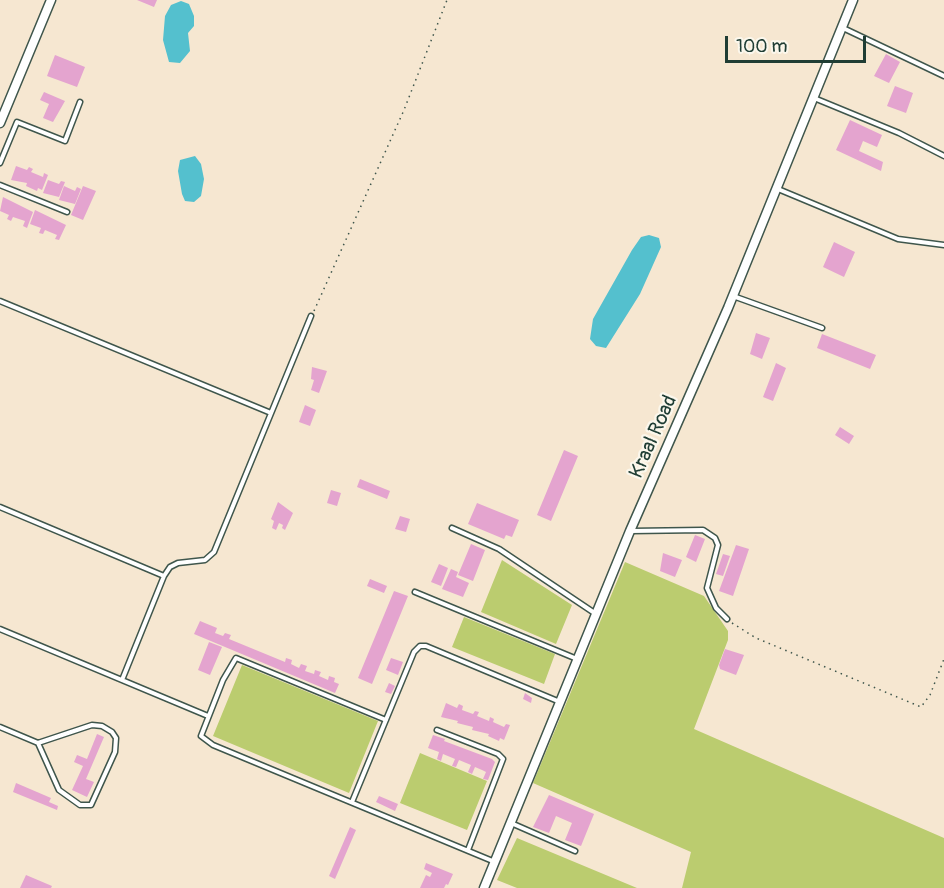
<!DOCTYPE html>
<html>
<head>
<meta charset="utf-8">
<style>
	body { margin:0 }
	#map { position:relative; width:944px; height:888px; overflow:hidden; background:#f6e7d1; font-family:Pangolin,sans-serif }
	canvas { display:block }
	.scale { position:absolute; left:725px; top:36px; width:141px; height:27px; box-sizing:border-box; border:3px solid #1f3d34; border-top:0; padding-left:8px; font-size:18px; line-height:21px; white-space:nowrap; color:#1f3d34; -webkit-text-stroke:4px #fbf7ec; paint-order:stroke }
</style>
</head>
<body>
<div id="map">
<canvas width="944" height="888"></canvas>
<div class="scale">100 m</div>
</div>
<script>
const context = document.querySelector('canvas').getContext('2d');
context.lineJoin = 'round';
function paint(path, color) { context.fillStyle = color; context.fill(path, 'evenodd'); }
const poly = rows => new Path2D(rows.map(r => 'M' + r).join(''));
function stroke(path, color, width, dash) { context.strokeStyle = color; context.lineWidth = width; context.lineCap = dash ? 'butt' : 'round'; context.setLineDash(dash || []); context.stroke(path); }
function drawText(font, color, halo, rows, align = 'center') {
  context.font = font + ' Pangolin,sans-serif'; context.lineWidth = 4.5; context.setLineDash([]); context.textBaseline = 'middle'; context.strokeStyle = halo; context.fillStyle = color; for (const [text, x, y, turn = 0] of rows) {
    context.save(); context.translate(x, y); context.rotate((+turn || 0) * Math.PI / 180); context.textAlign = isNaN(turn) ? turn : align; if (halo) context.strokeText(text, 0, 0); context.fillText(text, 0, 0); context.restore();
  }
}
paint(poly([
	[502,560,572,605,556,644,481,612],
	[625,562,704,596,728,631,728,640,694,729,944,838,944,888,682,888,691,852,533,783],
	[464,617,555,654,544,684,452,647],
	[242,665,378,721,349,793,213,736],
	[420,753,487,781,467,830,400,803],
	[517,838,637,888,517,888,497,880]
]), '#bbcc6f');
paint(poly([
	[181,1,189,4,194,16,194,26,188,33,190,51,180,63,169,62,163,40,165,16,171,5],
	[195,156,201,164,204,179,201,196,194,202,185,201,182,194,178,171,180,160],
	[649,235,659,238,661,247,640,294,606,348,596,346,590,339,593,319,632,250,641,237]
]), '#54c0ce');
paint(poly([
	[137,0,157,0,154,7],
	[886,54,900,62,889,83,874,76],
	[55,55,85,67,77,87,47,76],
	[895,86,913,93,906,113,887,106],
	[44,92,65,101,53,122,43,118,49,104,40,100],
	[850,120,882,135,877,147,863,141,859,151,883,162,881,171,836,150],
	[16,166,27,170,29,167,33,169,31,172,43,177,44,173,48,175,42,190,38,188,37,191,26,186,27,183,11,180],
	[48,180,59,184,61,181,65,182,59,197,43,193],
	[64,186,75,191,77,187,81,189,75,204,59,200],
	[83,186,96,191,83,220,71,215],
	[3,197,33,212,27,228,23,226,25,221,13,217,11,221,7,219,9,215,0,211],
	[35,210,66,225,59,240,55,239,57,235,45,230,43,234,39,233,41,228,30,224],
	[834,242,855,252,844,277,823,267],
	[756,333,770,338,762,359,750,354],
	[822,334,876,355,870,369,817,348],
	[776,363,786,368,773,401,763,397],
	[312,367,327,371,319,393,311,390,314,380,311,379],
	[305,405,316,410,310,426,299,422],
	[840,427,854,436,849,444,835,435],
	[564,450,578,456,551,521,537,515],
	[360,479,390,491,387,499,357,487],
	[331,490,341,493,337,506,327,503],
	[278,502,293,513,285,530,282,528,283,525,279,523,276,530,272,528,274,521,271,519],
	[477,503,519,520,512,537,506,535,504,539,468,524],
	[400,516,410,519,406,532,395,529],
	[695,535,705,539,696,562,686,557],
	[471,544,485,550,473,581,458,575],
	[736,545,749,549,733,596,719,591],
	[663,553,682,560,675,577,660,571],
	[723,554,730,556,723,576,716,574],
	[439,564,448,568,441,586,431,582],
	[451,569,458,572,456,577,469,583,463,597,442,589],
	[370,579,387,586,384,593,367,586],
	[394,591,408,596,372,684,358,678],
	[200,621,217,628,215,633,223,636,225,633,231,635,229,639,285,662,286,658,292,660,291,664,299,668,301,664,307,666,305,671,314,674,315,670,321,672,319,676,328,680,329,676,335,678,334,682,339,684,335,693,194,634],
	[209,642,222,647,210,675,198,670],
	[725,649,744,655,736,675,720,669,719,665],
	[391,658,403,662,398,675,386,670],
	[389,683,395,686,391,694,385,692],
	[525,693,532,698,531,703,523,699],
	[446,703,457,708,459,704,463,706,462,710,473,714,475,711,479,712,477,716,489,721,490,717,494,719,493,722,504,727,506,724,510,725,504,740,500,738,499,741,488,736,489,734,472,730,473,727,457,723,458,721,441,717],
	[97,734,104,737,86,779,94,782,87,797,72,790,83,766,74,762,77,755,87,759],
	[433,735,445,739,444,741,492,759,495,762,488,780,483,779,486,772,482,770,475,767,472,774,468,772,471,765,459,760,456,767,452,766,455,759,443,754,441,761,437,759,439,752,428,748],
	[16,783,51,798,49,802,58,806,57,810,13,792],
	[549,795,594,814,581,846,565,840,572,823,556,816,549,833,533,827],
	[379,796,398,804,395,811,376,802],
	[350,827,356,830,335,879,329,876],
	[426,863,453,874,448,885,446,884,444,888,420,888,426,875,430,877,432,873,424,869],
	[26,875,52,886,51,888,20,888]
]), '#e4a4cf');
const lane = poly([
	[843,28,944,76],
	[814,98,899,133,944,156],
	[0,163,17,122,65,141,80,102],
	[0,185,67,212],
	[778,189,898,239,944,245],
	[733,296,822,328],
	[0,301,271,413],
	[0,507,164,576,122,680],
	[452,528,499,549,596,614],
	[631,531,703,530,715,538,718,545,707,588,716,608,727,619],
	[164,576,170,567,178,563,205,560,214,552,311,316],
	[415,592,577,659],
	[0,629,208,716],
	[386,720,236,658,223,680,201,736,213,745,495,862],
	[0,727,38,743,92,725,102,726,112,732,116,738,115,752,91,805,80,805,59,790,38,743],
	[437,730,498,754,503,759,468,850],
	[352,802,414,652,420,646,426,646,560,702],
	[511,823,575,851]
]);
const street = poly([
	[0,123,51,0],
	[484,888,630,531,728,308,853,0]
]);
stroke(lane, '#3f564c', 7);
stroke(street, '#3f564c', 11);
stroke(poly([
	[314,311,404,110,447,0],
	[732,623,756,638,921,707,930,695,944,659]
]), '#3f564c', 1.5, [1.5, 4.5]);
stroke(lane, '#fff', 4);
stroke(street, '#fff', 8);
drawText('20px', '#1f3d34', '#fbf7ec', [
	["Kraal Road",654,437,-66]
]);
</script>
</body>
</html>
